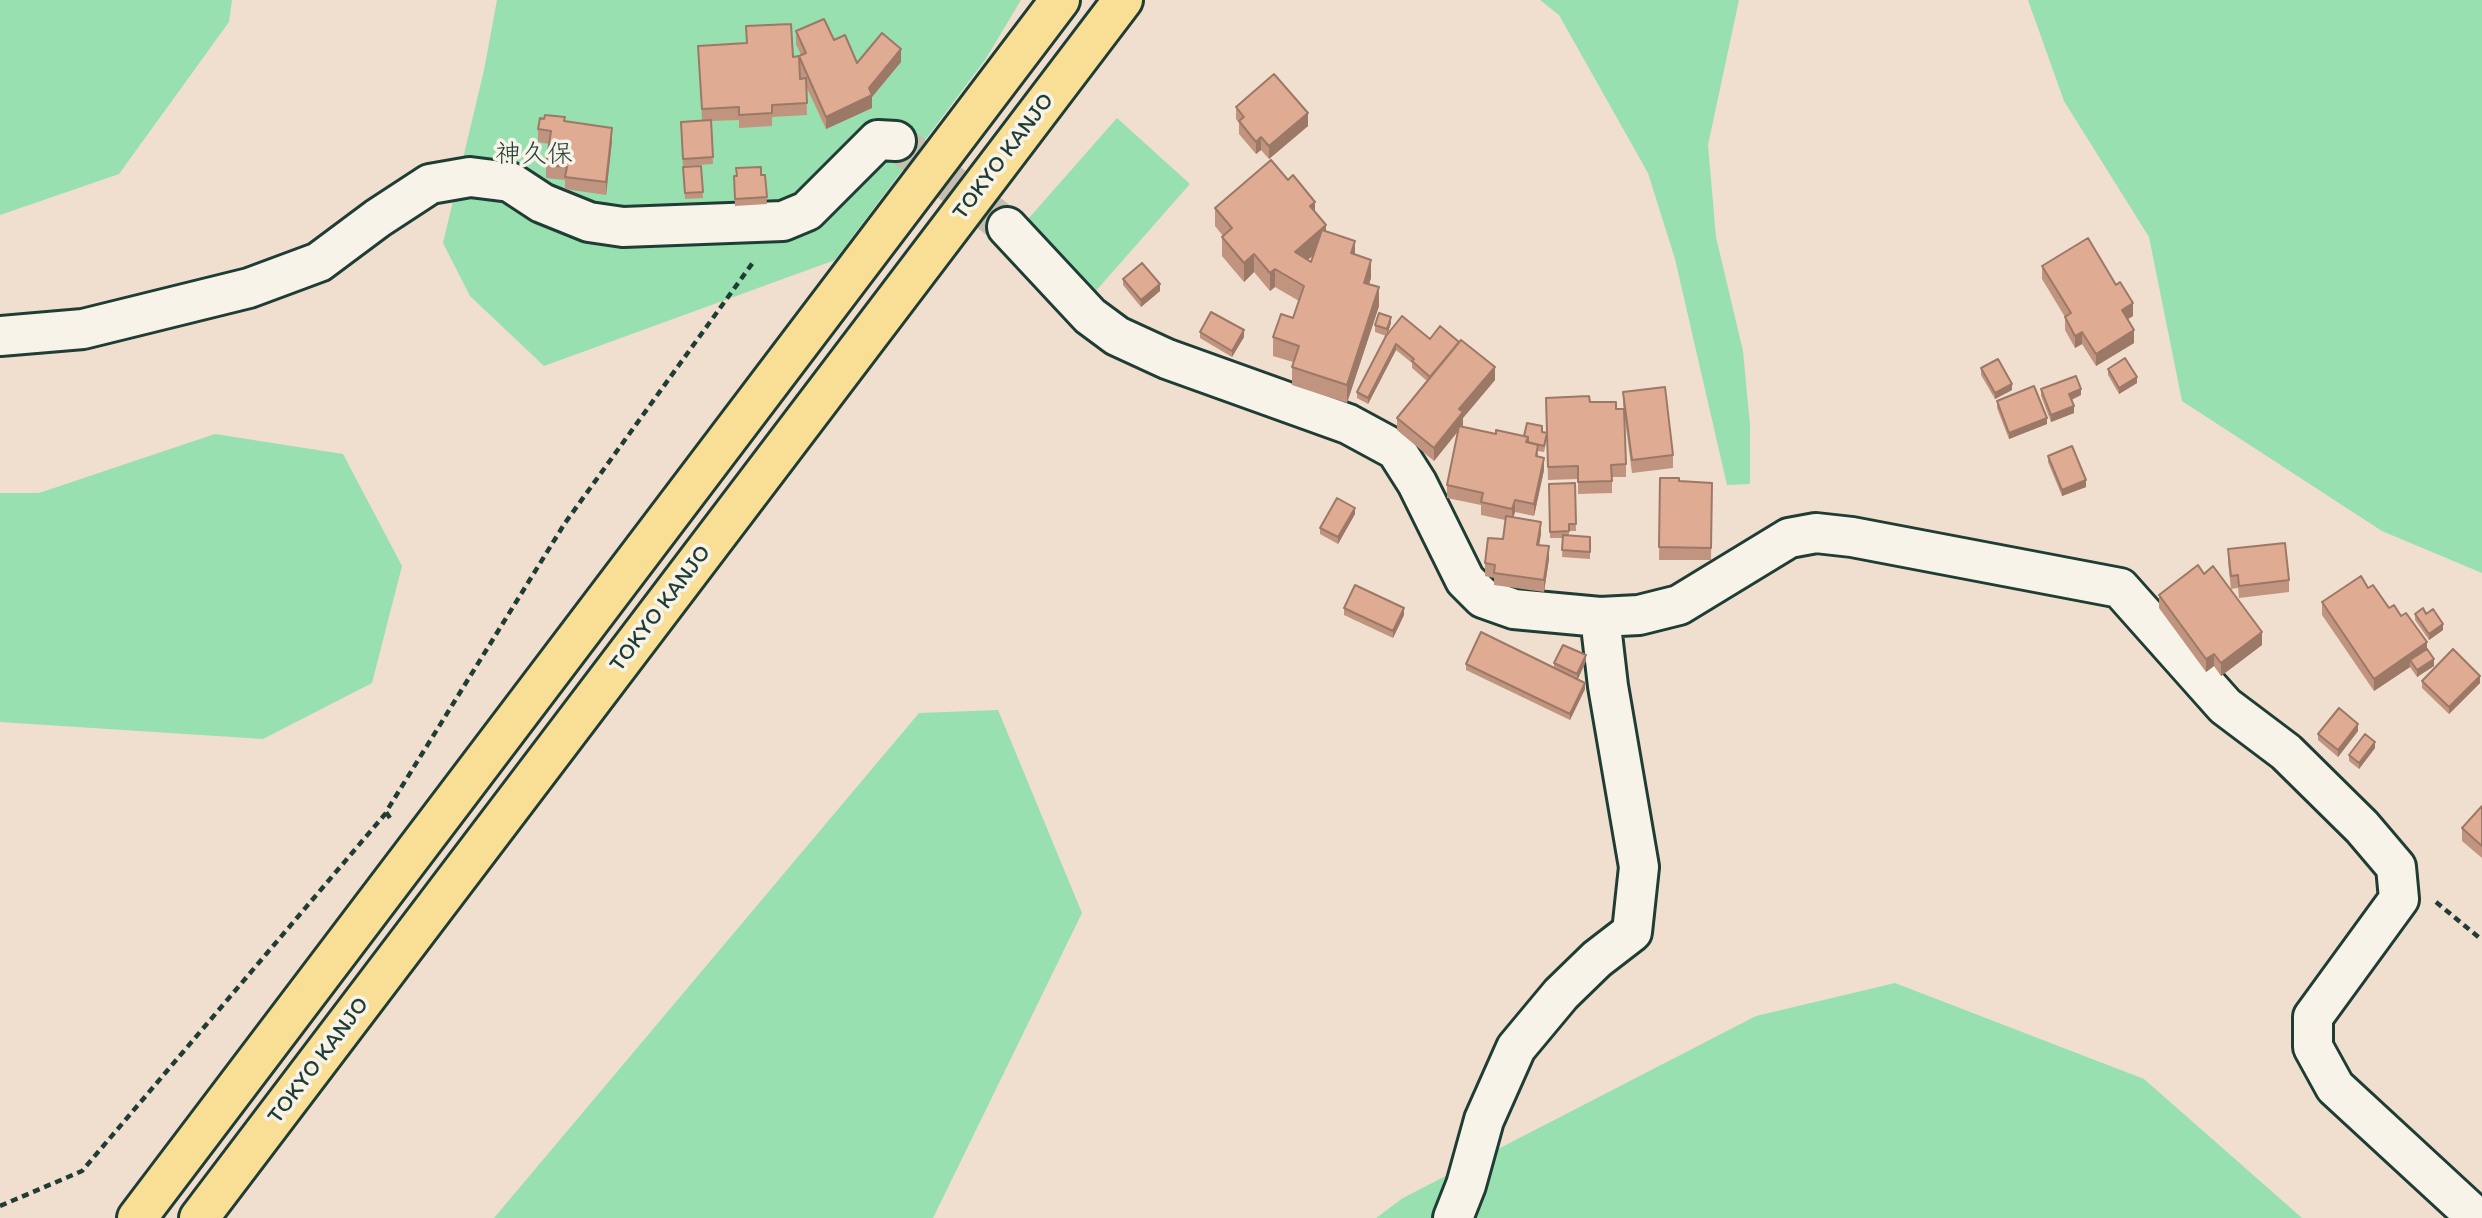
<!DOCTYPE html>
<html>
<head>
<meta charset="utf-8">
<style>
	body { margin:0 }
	canvas { display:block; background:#f0dece }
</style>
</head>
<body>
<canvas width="2482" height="1218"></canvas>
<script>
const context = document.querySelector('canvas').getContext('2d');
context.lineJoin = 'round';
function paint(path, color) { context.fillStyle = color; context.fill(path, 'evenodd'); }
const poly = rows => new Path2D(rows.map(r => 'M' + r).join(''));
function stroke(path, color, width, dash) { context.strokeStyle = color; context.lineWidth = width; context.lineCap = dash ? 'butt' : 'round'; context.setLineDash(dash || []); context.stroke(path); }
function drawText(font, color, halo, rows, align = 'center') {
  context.font = font + ' Itim,"Klee One",sans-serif'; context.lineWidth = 7; context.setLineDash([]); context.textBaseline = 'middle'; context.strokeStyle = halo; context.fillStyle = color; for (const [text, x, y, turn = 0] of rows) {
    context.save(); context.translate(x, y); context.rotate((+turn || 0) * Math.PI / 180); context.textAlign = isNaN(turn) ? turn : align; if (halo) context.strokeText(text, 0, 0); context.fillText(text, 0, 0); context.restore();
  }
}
paint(poly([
	[0,0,232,0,229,22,119,174,0,215],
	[497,0,1021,0,985,60,835,260,544,366,470,296,443,243,484,70],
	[1540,0,1739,0,1708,145,1716,237,1743,351,1750,425,1750,484,1727,485,1675,259,1648,173,1559,15],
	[2028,0,2482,0,2482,573,2382,531,2182,401,2149,237,2064,101],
	[1117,118,1190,184,1094,293,1021,227],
	[215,434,343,454,402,566,372,683,263,739,0,722,0,493,39,493],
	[998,710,1082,913,933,1218,494,1218,919,713],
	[1895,983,2144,1079,2302,1218,1376,1218,1403,1198,1756,1016]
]), '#98e0af');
stroke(poly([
	[896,141,1007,227]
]), '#c6beaf', 38, [38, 19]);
const minor = poly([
	[1007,227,1090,316,1117,336,1167,359,1348,424,1396,450,1417,483,1465,580,1483,598,1514,609,1600,617,1639,615,1679,605,1789,538,1816,533,1852,537,2120,588,2225,706,2286,752,2362,827,2396,867,2399,899,2313,1017,2313,1047,2335,1087,2477,1218],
	[0,336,83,329,249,288,319,262,378,218,430,184,470,177,510,182,542,203,589,222,623,227,783,221,807,211,878,140,896,141],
	[1453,1218,1466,1185,1484,1120,1516,1048,1561,994,1597,959,1632,932,1639,867,1608,686,1600,617]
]);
const highway = poly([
	[137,1218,1060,0],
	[199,1218,1123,0]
]);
stroke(minor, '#1f3d34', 44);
stroke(highway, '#1f3d34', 44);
stroke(poly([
	[390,818,386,812,565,523,754,261],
	[2436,902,2482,940],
	[0,1206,82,1171,386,813]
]), '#1f3d34', 4.5, [7, 5]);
stroke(minor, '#f7f3e8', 38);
stroke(highway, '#f9df96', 38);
paint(poly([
	[746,26,793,57,801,55,796,44,796,31,834,40,857,63,901,62,872,97,872,108,826,129,806,86,807,115,772,117,772,126,739,128,739,120,711,121,713,164,683,166,681,128,702,120,698,46,746,43],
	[1236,107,1308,126,1269,159,1261,150,1256,154,1239,134,1239,123,1236,119],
	[565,121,612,141,606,195,565,189,565,180,546,178,546,165,549,144,538,142,538,129],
	[701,166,703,198,685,199,683,167],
	[765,175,767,204,735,206,734,176],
	[1215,208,1315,212,1326,231,1355,254,1371,278,1369,284,1379,306,1347,403,1292,385,1292,367,1293,362,1273,356,1273,337,1293,318,1299,301,1275,287,1270,291,1254,272,1244,282,1222,256,1222,237,1223,236,1215,226],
	[1314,255,1311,262,1308,260],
	[2042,266,2133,316,2127,319,2134,343,2096,366,2082,344,2075,348,2065,330,2065,317,2042,279],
	[1123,279,1160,291,1141,307,1123,285],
	[1391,323,1387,334,1430,339,1495,380,1463,418,1463,425,1462,427,1496,434,1524,436,1542,432,1547,439,1544,452,1538,451,1538,456,1544,470,1534,516,1515,512,1513,518,1541,534,1539,545,1549,559,1544,592,1494,585,1494,578,1485,576,1485,563,1503,539,1505,520,1481,515,1481,505,1447,498,1447,485,1459,430,1434,461,1397,430,1397,418,1427,381,1412,368,1412,363,1396,350,1368,404,1357,398,1357,392,1386,336,1375,332,1375,325],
	[1200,332,1244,337,1232,357,1200,338],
	[1981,368,2012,390,1995,399,1981,375],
	[2108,369,2137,383,2119,394,2108,375],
	[2041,389,2081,395,2071,400,2074,413,2051,422,2041,396],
	[1623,392,1673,455,1673,468,1632,473,1623,405],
	[1546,398,1590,402,1616,409,1626,464,1626,477,1612,477,1612,493,1578,494,1578,479,1548,480],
	[1997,401,2047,424,2009,439,1997,408],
	[2048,456,2086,487,2062,496,2048,462],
	[1660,478,1679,481,1712,483,1711,560,1659,560],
	[1575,483,1576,531,1569,531,1569,535,1590,537,1590,559,1562,557,1563,538,1550,538,1549,484],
	[1355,514,1338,544,1320,534,1320,528],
	[2228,549,2289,580,2289,592,2239,598,2238,588,2231,589,2228,562],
	[2204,574,2262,645,2221,676,2214,666,2206,672,2159,608,2159,595],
	[2368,588,2389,608,2401,616,2427,649,2434,666,2417,677,2410,667,2374,691,2322,615,2322,602],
	[1344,608,1404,615,1393,638,1344,615],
	[2415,614,2443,630,2429,640,2415,620],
	[1586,661,1578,679,1585,689,1570,720,1466,670,1466,664,1554,667,1554,663],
	[2422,681,2480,683,2449,714,2422,688],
	[2358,731,2338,757,2318,740,2318,734],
	[2375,748,2359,769,2349,761,2349,755],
	[2482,806,2482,858,2462,841,2462,828]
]), '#c0947e');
paint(poly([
	[901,49,901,62,872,97,872,108,826,129,826,117,869,88],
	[1308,113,1308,126,1269,159,1269,146],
	[612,128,612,141,606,195,606,182],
	[1261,137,1261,150,1256,154,1256,142],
	[1315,202,1315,220,1310,206],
	[1326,225,1326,244,1295,271,1295,252],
	[1355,241,1355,260,1351,253],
	[1254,254,1254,272,1244,282,1244,263],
	[1371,260,1371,278,1364,301,1364,283],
	[1275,269,1275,287,1270,291,1270,273],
	[1160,284,1160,291,1141,307,1141,300],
	[1379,287,1379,306,1347,403,1347,385],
	[2133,303,2133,316,2122,323,2122,310],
	[1391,317,1391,323,1387,336,1387,329],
	[1244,330,1244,337,1232,357,1232,351],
	[2134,330,2134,343,2096,366,2096,354],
	[2082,332,2082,344,2075,348,2075,336],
	[1396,344,1396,350,1368,404,1368,398],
	[1495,367,1495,380,1463,418,1463,425,1434,461,1434,448,1459,409],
	[2137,377,2137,383,2119,394,2119,388],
	[2012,384,2012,390,1995,399,1995,393],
	[2081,389,2081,395,2069,401,2069,394],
	[2074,406,2074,413,2051,422,2051,415],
	[2047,418,2047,424,2009,439,2009,433],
	[1544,458,1544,470,1534,516,1534,504],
	[2086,480,2086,487,2062,496,2062,490],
	[1515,500,1515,512,1512,522,1512,509],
	[1355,508,1355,514,1338,544,1338,537],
	[1541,522,1541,534,1537,557,1537,545],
	[1549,546,1549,559,1544,592,1544,580],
	[1404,608,1404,615,1393,638,1393,631],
	[2443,624,2443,630,2429,640,2429,634],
	[2262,632,2262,645,2221,676,2221,663],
	[2427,642,2427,655,2410,660,2410,667,2374,691,2374,679],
	[2214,654,2214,666,2206,672,2206,659],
	[1586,655,1586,661,1577,681,1577,674],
	[2434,659,2434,666,2417,677,2417,670],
	[2480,676,2480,683,2449,714,2449,707],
	[1585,683,1585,689,1570,720,1570,714],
	[2358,724,2358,731,2338,757,2338,750],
	[2375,742,2375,748,2359,769,2359,763]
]), '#9c7867');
const building = poly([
	[824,19,834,40,845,35,857,63,882,33,901,49,869,88,872,95,826,117,799,56,806,53,796,31,824,19],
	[791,24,793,57,799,56,800,79,806,78,807,103,772,105,772,113,739,115,739,107,702,109,698,46,747,43,746,26,791,24],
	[1274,74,1308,113,1269,146,1261,137,1256,142,1239,121,1244,117,1236,107,1274,74],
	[545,115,565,117,564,121,612,128,606,182,565,177,567,167,546,165,551,131,538,129,540,118,544,119,545,115],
	[711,120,713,157,683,159,681,122,711,120],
	[1271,160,1288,180,1293,175,1315,202,1310,206,1326,225,1295,252,1311,262,1322,230,1355,241,1351,253,1371,260,1364,283,1379,287,1347,385,1292,367,1299,346,1273,337,1281,314,1293,318,1304,286,1275,269,1270,273,1254,254,1244,263,1222,237,1232,228,1215,208,1271,160],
	[701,166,703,192,685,193,683,167,701,166],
	[761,167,761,175,765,175,767,197,735,199,734,176,737,176,736,168,761,167],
	[2088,238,2116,285,2120,282,2133,303,2122,310,2134,330,2096,354,2082,332,2075,336,2065,317,2071,313,2042,266,2088,238],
	[1142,263,1160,284,1141,300,1123,279,1142,263],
	[1211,312,1244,330,1232,351,1200,332,1211,312],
	[1379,313,1391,317,1387,329,1375,325,1379,313],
	[1402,316,1430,339,1440,326,1459,342,1430,377,1412,361,1414,359,1396,344,1368,398,1357,392,1386,336,1402,316],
	[1461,340,1495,367,1459,409,1463,412,1434,448,1397,418,1461,340],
	[2125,358,2137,377,2119,388,2108,369,2125,358],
	[1998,359,2012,384,1995,393,1981,368,1998,359],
	[2076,376,2081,389,2069,394,2074,406,2051,415,2041,389,2076,376],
	[2034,386,2047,418,2009,433,1997,401,2034,386],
	[1665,387,1673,455,1632,460,1623,392,1665,387],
	[1589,396,1590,402,1616,402,1616,409,1624,409,1626,464,1611,465,1612,481,1578,482,1578,466,1548,467,1546,398,1589,396],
	[1527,423,1542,426,1542,432,1547,433,1544,446,1528,442,1528,437,1524,436,1527,423],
	[1459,426,1496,434,1496,430,1528,437,1526,442,1538,445,1536,456,1544,458,1534,504,1515,500,1512,509,1481,502,1483,493,1447,485,1459,426],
	[2072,446,2086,480,2062,490,2048,456,2072,446],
	[1660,478,1679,478,1679,481,1712,483,1711,548,1659,547,1660,478],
	[1575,483,1576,524,1569,524,1569,531,1550,532,1549,484,1575,483],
	[1337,498,1355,508,1338,537,1320,528,1337,498],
	[1506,516,1541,522,1537,545,1549,546,1544,580,1494,573,1495,565,1485,563,1488,538,1503,539,1506,516],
	[1563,535,1590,537,1590,552,1562,550,1563,535],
	[2285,543,2289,580,2239,586,2238,575,2231,576,2228,549,2285,543],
	[2198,565,2204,574,2213,566,2262,632,2221,663,2214,654,2206,659,2159,595,2198,565],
	[2361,576,2368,588,2373,585,2389,608,2394,605,2401,616,2406,613,2427,642,2374,679,2322,602,2361,576],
	[1355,585,1404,608,1393,631,1344,608,1355,585],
	[2423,608,2426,614,2433,609,2443,624,2429,634,2415,614,2423,608],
	[1481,632,1585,683,1570,714,1466,664,1481,632],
	[1563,645,1586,655,1577,674,1554,663,1563,645],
	[2427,649,2434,659,2417,670,2410,660,2427,649],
	[2453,649,2480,676,2449,707,2422,681,2453,649],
	[2339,708,2358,724,2338,750,2318,734,2339,708],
	[2365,734,2375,742,2359,763,2349,755,2365,734],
	[2482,806,2482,846,2462,828,2482,806]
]);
paint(building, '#dfac93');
stroke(building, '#9c7867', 2);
drawText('23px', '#1f3d34', '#f7f3e8', [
	["TOKYO KANJO",1004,157,-53],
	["TOKYO KANJO",661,609,-53],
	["TOKYO KANJO",319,1061,-53]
]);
drawText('26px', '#1f3d34', '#f7f3e8', [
	["神久保",534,155]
]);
</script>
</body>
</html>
